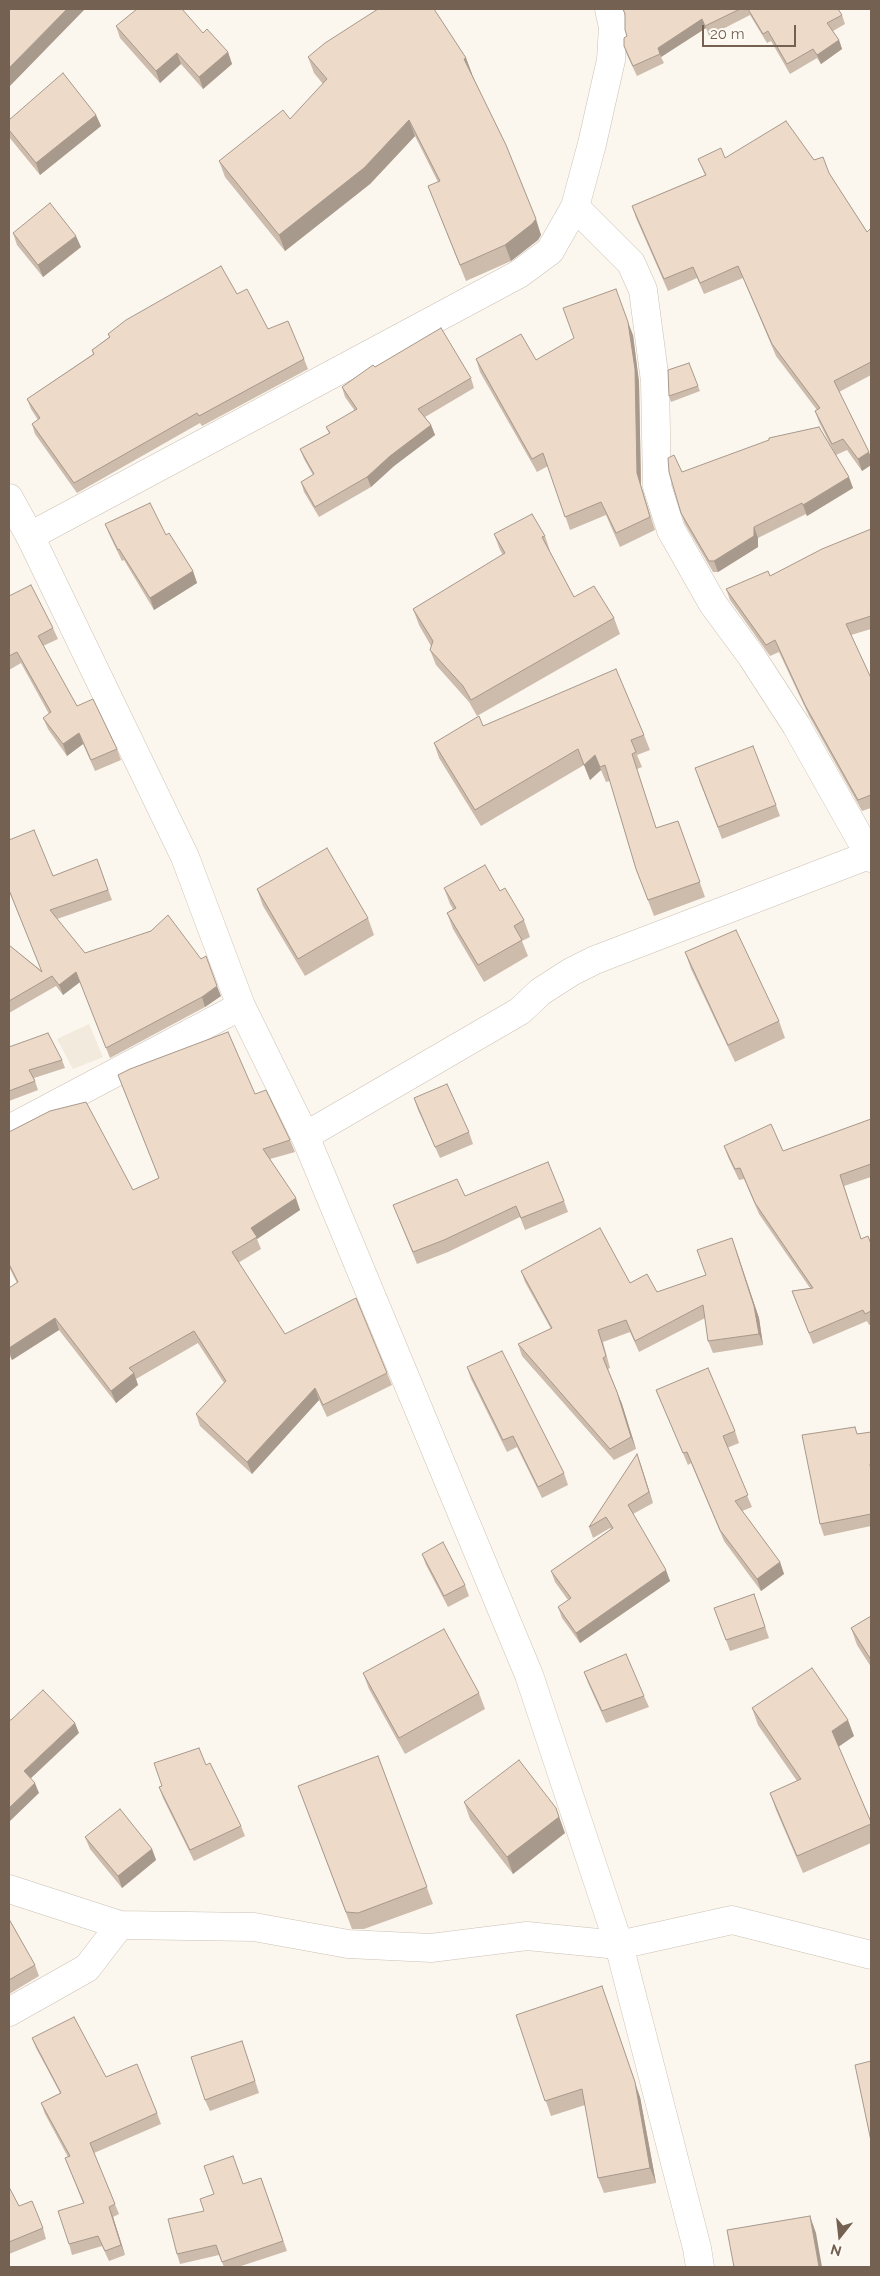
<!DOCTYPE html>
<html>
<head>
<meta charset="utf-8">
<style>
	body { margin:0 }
	#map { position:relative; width:880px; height:2276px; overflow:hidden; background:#fbf7ee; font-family:Raleway,sans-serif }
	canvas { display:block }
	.frame { position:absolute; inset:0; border:10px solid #756152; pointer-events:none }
	.north { position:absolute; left:815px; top:2211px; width:50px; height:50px; -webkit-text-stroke:4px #fefbf4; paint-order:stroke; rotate:196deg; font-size:14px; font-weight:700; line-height:20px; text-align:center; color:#756152 }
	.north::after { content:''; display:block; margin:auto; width:18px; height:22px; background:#756152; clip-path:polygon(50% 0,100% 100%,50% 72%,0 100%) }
	.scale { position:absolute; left:702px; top:25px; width:94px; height:22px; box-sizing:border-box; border:2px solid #756152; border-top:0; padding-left:6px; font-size:15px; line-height:18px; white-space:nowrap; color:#756152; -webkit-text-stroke:4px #fefbf4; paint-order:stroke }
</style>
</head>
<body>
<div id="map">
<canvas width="880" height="2276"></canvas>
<div class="frame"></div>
<div class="north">N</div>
<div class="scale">20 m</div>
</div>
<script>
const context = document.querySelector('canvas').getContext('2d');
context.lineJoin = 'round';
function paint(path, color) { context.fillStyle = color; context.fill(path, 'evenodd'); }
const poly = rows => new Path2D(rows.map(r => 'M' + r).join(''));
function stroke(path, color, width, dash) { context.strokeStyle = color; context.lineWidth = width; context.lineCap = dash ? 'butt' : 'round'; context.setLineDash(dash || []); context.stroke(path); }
paint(poly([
	[89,1024,103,1057,73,1069,57,1039]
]), '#f2eadd');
const minor = poly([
	[575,207,631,263,643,290,655,381,657,486,671,530,713,604,752,657,796,725,871,858],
	[30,536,519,274,550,251,575,207,592,144,611,60,613,27,609,9],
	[9,1129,241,1006],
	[305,1136,520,1011,540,992,571,972,595,960,869,855],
	[9,1889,120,1925,254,1927,348,1944,431,1948,527,1936,619,1945,732,1920,871,1955],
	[9,2012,87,1968,120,1925]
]);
const secondary = poly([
	[9,498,30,536,185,857,241,1006,305,1136,529,1675,619,1945,697,2248,700,2267]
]);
stroke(minor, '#cdc0b4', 29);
stroke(secondary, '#cfc1b2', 29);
stroke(minor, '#fff', 28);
stroke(secondary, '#fff', 28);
paint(poly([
	[623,9,838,9,842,15,845,24,833,31,839,40,842,49,821,64,817,58,790,74,771,41,767,43,750,15,709,36,706,28,661,57,664,63,637,76,627,55,624,46,627,36,625,14],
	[116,26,203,33,228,52,232,64,203,89,181,64,160,83,120,38],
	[308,57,466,58,472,74,541,235,538,240,511,261,466,281,428,186,438,182,415,136,370,184,285,251,225,177,219,161,290,119,323,84,314,73],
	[96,115,101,126,40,175,9,137,9,120],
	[725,158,814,160,829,173,867,232,871,228,871,375,839,392,869,452,871,458,871,465,862,471,847,450,836,455,853,488,807,516,806,514,758,538,758,547,718,572,713,572,685,524,681,513,682,472,834,452,819,422,815,411,817,410,776,356,743,278,704,294,697,278,668,291,636,218,632,206,705,175,698,159],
	[13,233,81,247,43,277,17,245],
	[237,294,268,329,304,359,308,369,202,426,200,423,77,493,35,434,32,424,38,420,31,409,27,399,93,354,92,350,109,337,108,334],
	[633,335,639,382,641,487,655,530,620,547,606,515,570,530,548,466,537,472,480,372,476,359,536,360],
	[375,367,471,378,474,388,425,417,431,425,435,435,394,466,371,487,319,517,304,492,301,482,313,475,304,459,300,449,329,433,326,427,355,411,345,397,342,387],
	[698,386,700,391,671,402,669,396],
	[105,524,193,571,197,583,154,610,124,560,122,561,110,536],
	[871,529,871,629,851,635,871,678,871,808,862,811,809,716,779,652,770,656,730,600,726,589,770,576],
	[494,534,545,536,550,551,550,552,574,597,614,618,620,634,477,716,469,702,436,665,430,650,431,646,419,625,413,609,503,555,500,550],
	[9,596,53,628,58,639,43,646,77,706,117,749,121,760,95,771,83,744,67,756,48,729,43,718,49,714,21,663,9,670],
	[483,726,644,735,650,750,637,755,642,767,637,769,656,828,678,821,705,897,654,916,636,869,610,781,606,782,601,770,590,780,584,765,481,826,439,758,434,743],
	[699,780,776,805,780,816,722,839],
	[9,840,53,876,97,859,112,900,57,919,85,953,221,996,205,1007,110,1058,80,982,63,995,56,986,9,1013,9,945,42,971,9,891],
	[444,888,500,891,524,920,530,937,522,941,528,956,484,982,453,929,447,913,453,909,450,904],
	[257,889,368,918,374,935,305,976,263,906],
	[685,952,779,1021,785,1038,735,1062,691,969],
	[9,1047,62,1060,65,1068,34,1078,38,1090,9,1101],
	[118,1075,255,1094,290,1140,295,1152,270,1159,300,1210,257,1239,261,1249,238,1263,285,1334,387,1373,392,1385,327,1417,319,1400,252,1474,200,1426,196,1414,224,1383,198,1343,136,1379,138,1385,116,1403,59,1330,12,1360,9,1355,9,1288,17,1283,9,1267,9,1132,133,1190,159,1178],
	[414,1098,469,1132,473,1144,440,1158,418,1110],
	[871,1119,871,1177,844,1186,861,1239,871,1244,871,1324,869,1325,867,1321,813,1344,792,1291,810,1288,759,1214,744,1179,739,1180,728,1157,724,1146,783,1151],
	[465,1196,564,1201,568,1212,525,1230,520,1217,448,1252,417,1264,393,1205],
	[736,1249,759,1318,763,1345,713,1353,708,1341,705,1318,639,1352,630,1332,603,1342,610,1368,608,1369,622,1404,636,1449,614,1460,522,1356,518,1344,551,1329,525,1282,521,1271,630,1283,657,1292,706,1275],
	[467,1367,564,1473,568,1485,542,1498,517,1447,507,1452,471,1379],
	[656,1390,735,1431,739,1443,727,1448,752,1507,742,1511,780,1562,784,1574,761,1591,724,1541,691,1463,688,1465],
	[871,1432,871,1526,824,1536,820,1524,858,1434],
	[637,1454,653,1503,633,1514,670,1581,580,1643,562,1618,558,1607,568,1600,555,1582,551,1571,611,1529,610,1528,593,1538,589,1527],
	[422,1554,465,1585,469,1596,448,1607,426,1565],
	[754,1594,769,1638,730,1651,714,1608],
	[871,1616,871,1667,857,1645,851,1628],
	[584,1672,644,1696,649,1707,606,1723,588,1683],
	[363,1673,479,1693,485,1709,405,1754,369,1689],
	[752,1708,854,1736,838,1747,871,1822,871,1843,803,1873,776,1810,770,1793,797,1781,758,1725],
	[378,1756,433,1904,364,1929,352,1929,298,1786],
	[206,1765,241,1826,245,1836,194,1861,163,1798,159,1787],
	[464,1802,565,1833,513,1874,470,1819],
	[85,1837,152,1849,156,1860,122,1888,90,1849],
	[9,1919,35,1965,39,1976,9,1994],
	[516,2015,640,2097,656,2183,604,2193,598,2178,585,2105,551,2116],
	[32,2038,106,2077,157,2113,161,2124,94,2153,119,2214,113,2217,125,2255,109,2261,102,2246,72,2255,69,2244,83,2203,65,2158,68,2157,45,2114,41,2103,60,2093,36,2048],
	[242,2041,259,2093,210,2111,205,2100],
	[261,2178,287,2251,238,2267,224,2267,219,2255,180,2264,177,2254,204,2211,243,2184],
	[9,2187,19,2206,43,2228,46,2239,9,2254]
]), '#cdbbac');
paint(poly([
	[67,9,85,9,9,87,9,68],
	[702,19,706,28,661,57,658,48],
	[839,40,842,49,821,64,817,55],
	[228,52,232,64,203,89,199,77],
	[177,53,181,64,160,83,156,71],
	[466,58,472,74,470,75,464,59],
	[96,115,101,126,40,175,36,163],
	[409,120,415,136,370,184,285,251,279,235],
	[536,219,541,235,538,240,511,261,505,245],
	[76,236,81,247,43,277,38,265],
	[628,322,633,335,639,382,641,487,655,530,637,473],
	[431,425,435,435,394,466,371,487,367,477,390,456],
	[869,452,871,458,871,465,862,471,858,459],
	[849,477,853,488,807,516,803,505],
	[754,527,758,538,758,547,718,572,714,561],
	[193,571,197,583,154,610,150,598],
	[79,733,83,744,67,756,63,744],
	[595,755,601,770,590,780,584,765],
	[76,972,80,982,63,995,59,985],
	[217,986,221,996,205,1007,202,997],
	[296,1198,300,1210,257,1239,251,1228],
	[732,1238,759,1318,763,1345,759,1334],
	[55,1318,59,1330,12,1360,9,1350,9,1348],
	[134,1373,138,1385,116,1403,111,1391],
	[315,1388,319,1400,252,1474,247,1462],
	[617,1392,622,1404,636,1449,631,1437],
	[637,1454,641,1465,653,1503,649,1492],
	[780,1562,784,1574,761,1591,757,1579],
	[666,1570,670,1581,580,1643,576,1633],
	[848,1720,854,1736,838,1747,832,1731],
	[75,1723,79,1733,28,1781,24,1771],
	[35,1783,39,1793,9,1822,9,1808],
	[556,1808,565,1833,513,1874,507,1857],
	[152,1849,156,1860,122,1888,118,1876],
	[607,2001,640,2097,656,2183,650,2168],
	[109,2207,113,2217,125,2255,121,2245],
	[810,2216,816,2233,822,2267,819,2267]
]), '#a7998c');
const building = poly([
	[9,9,67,9,9,68,9,9],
	[137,9,182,9,203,33,207,29,228,52,199,77,177,53,156,71,116,26,137,9],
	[378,9,434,9,466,58,464,59,506,145,536,219,532,224,505,245,460,265,428,186,440,181,409,120,364,168,279,235,219,161,283,110,290,119,327,79,308,57,325,43,378,9],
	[623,9,740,9,705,26,702,19,658,48,660,54,633,66,624,46,624,38,627,36,625,30,625,14,623,9],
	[748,9,838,9,842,15,827,23,839,40,817,55,813,49,787,64,768,31,763,34,748,9],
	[63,73,96,115,36,163,9,130,9,120,63,73],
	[786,121,814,160,823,157,829,173,867,232,871,228,871,362,834,381,869,452,858,459,843,439,832,444,815,411,820,408,772,344,738,266,700,283,693,267,664,279,632,206,706,175,698,159,721,148,725,158,786,121],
	[50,203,76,236,38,265,13,233,50,203],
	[221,266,237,294,247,289,268,329,288,321,304,359,199,416,197,413,74,483,32,424,40,418,27,399,94,354,92,350,110,337,108,334,126,320,221,266],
	[616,289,628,322,635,369,637,473,650,517,616,533,601,502,565,517,543,453,532,459,476,359,521,334,536,360,574,338,563,308,616,289],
	[441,328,471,378,418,409,431,425,390,456,367,477,315,507,301,482,314,474,300,449,330,433,326,427,357,409,342,387,373,365,375,367,441,328],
	[689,363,698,386,669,396,668,370,689,363],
	[819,427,849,477,803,505,802,503,754,527,754,536,714,561,709,561,681,513,669,472,668,458,674,455,682,472,769,440,769,438,819,427],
	[150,503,166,535,169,533,193,571,150,598,119,549,118,550,105,524,150,503],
	[532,514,545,536,542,537,574,597,594,586,614,618,471,700,463,686,430,650,433,641,413,609,505,553,494,534,532,514],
	[871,529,871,616,846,624,871,678,871,795,858,800,805,705,775,640,766,645,726,589,768,571,770,576,822,549,871,529],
	[31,585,53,628,38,636,77,706,93,699,117,749,91,760,79,733,63,744,43,718,51,712,17,652,9,656,9,596,31,585],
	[616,669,644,735,631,740,636,752,632,754,656,828,678,821,700,882,648,900,636,869,605,765,600,767,595,755,584,765,578,749,475,810,434,743,479,716,483,726,616,669],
	[753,746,776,805,718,827,695,768,753,746],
	[34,830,53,876,97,859,108,890,50,910,85,953,151,931,168,915,201,959,206,956,217,986,202,997,106,1048,76,972,59,985,52,976,9,1001,9,945,42,972,9,890,9,840,34,830],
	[327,848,368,918,298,959,257,889,327,848],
	[485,865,500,891,505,888,524,920,514,926,522,940,478,965,447,913,456,908,444,888,485,865],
	[736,930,779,1021,728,1045,685,952,736,930],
	[228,1032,255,1094,266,1090,290,1140,263,1149,296,1198,251,1228,257,1237,232,1252,285,1334,356,1298,387,1373,323,1405,315,1388,247,1462,196,1414,226,1381,194,1331,129,1368,134,1373,111,1391,55,1318,9,1348,9,1288,18,1282,9,1264,9,1132,50,1111,86,1102,133,1190,159,1178,118,1075,130,1069,228,1032],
	[48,1033,62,1060,29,1070,35,1081,9,1091,9,1047,48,1033],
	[447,1084,469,1132,435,1147,414,1098,447,1084],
	[871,1119,871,1164,840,1175,861,1239,868,1236,871,1244,871,1311,865,1314,863,1310,809,1333,792,1291,813,1288,755,1203,740,1168,735,1169,724,1146,771,1124,783,1151,871,1119],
	[548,1162,564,1201,521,1218,516,1206,444,1240,413,1252,393,1205,457,1179,465,1196,548,1162],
	[600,1228,630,1283,647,1274,657,1292,706,1275,697,1250,732,1238,754,1306,759,1334,708,1341,703,1305,635,1341,626,1320,598,1330,606,1356,603,1358,617,1392,631,1437,610,1449,518,1344,552,1328,521,1271,600,1228],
	[502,1351,564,1473,538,1487,513,1436,503,1440,467,1367,502,1351],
	[708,1368,735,1431,723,1436,748,1495,735,1501,780,1562,757,1579,720,1530,687,1452,683,1453,656,1390,708,1368],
	[855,1427,857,1434,871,1432,871,1463,870,1464,871,1470,871,1514,820,1524,802,1435,855,1427],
	[637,1454,649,1492,628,1505,666,1570,576,1633,558,1607,571,1598,551,1571,613,1528,606,1517,589,1527,637,1454],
	[443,1542,465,1585,444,1596,422,1554,443,1542],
	[754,1594,765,1627,726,1640,714,1608,754,1594],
	[871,1616,871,1660,851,1628,871,1616],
	[444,1629,479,1693,399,1738,363,1673,444,1629],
	[626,1654,644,1696,602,1711,584,1672,626,1654],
	[812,1668,848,1720,832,1731,871,1822,871,1824,797,1856,770,1793,801,1779,752,1708,812,1668],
	[43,1690,75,1723,24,1771,35,1783,9,1808,9,1720,11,1720,43,1690],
	[199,1748,206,1765,210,1763,241,1826,190,1850,159,1787,162,1786,154,1763,199,1748],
	[378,1756,427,1887,358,1913,346,1912,298,1786,378,1756],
	[519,1760,556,1808,559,1817,507,1857,464,1802,519,1760],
	[120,1809,152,1849,118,1876,85,1837,120,1809],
	[9,1919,35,1965,9,1980,9,1919],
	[602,1986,635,2082,650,2168,598,2178,582,2089,545,2101,516,2015,602,1986],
	[74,2017,106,2077,137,2064,157,2113,90,2143,115,2204,109,2207,121,2245,105,2251,98,2236,69,2244,58,2211,84,2203,65,2158,70,2156,41,2103,61,2093,32,2038,74,2017],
	[242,2041,255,2081,205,2100,191,2057,242,2041],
	[871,2061,871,2141,855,2065,871,2061],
	[233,2156,243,2184,261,2178,283,2241,222,2262,216,2245,177,2254,168,2219,204,2211,200,2199,214,2194,204,2166,233,2156],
	[9,2187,19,2206,32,2201,43,2228,9,2242,9,2187],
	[810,2216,819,2267,734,2267,727,2230,810,2216]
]);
paint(building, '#eedac8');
stroke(building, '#a7998c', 1);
</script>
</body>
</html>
